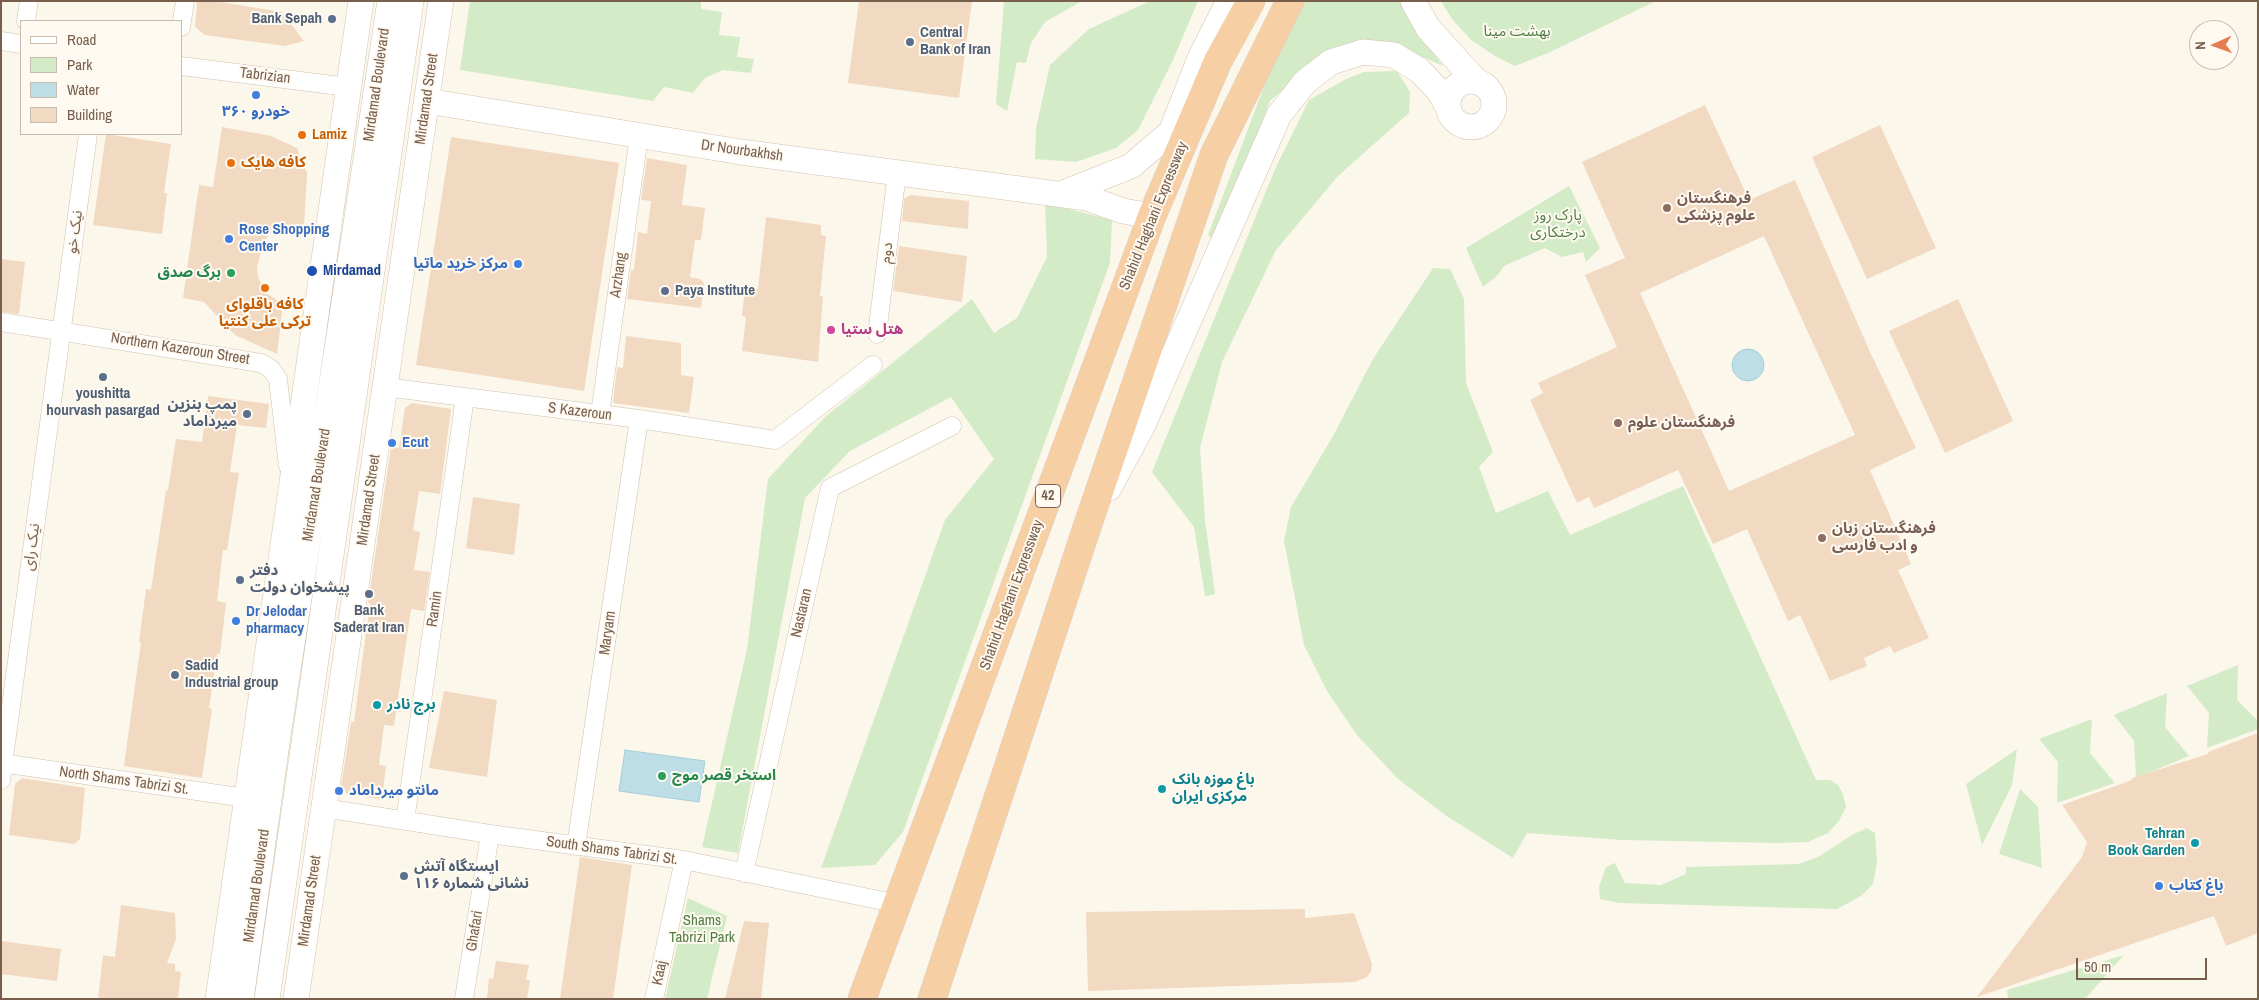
<!DOCTYPE html>
<html>
<head>
<meta charset="utf-8">
<style>
	body { margin:0 }
	#map { position:relative; width:2259px; height:1000px; overflow:hidden; background:#fcf7eb; font-family:"Archivo Narrow",sans-serif }
	canvas { display:block }
	.frame { position:absolute; inset:0; border:2px solid #785f4d; pointer-events:none }
	.legend { position:absolute; left:20px; top:20px; width:162px; height:115px; box-sizing:border-box; background:#fffaf1; border:1px solid #c9bcaf; margin:0; padding:6px 9px; list-style:none; font-size:15px; color:#785f4d }
	.legend li { display:flex; align-items:center; gap:10px; height:25px }
	.legend b { width:25px; border:1px solid #c9bcaf }
	.north { position:absolute; left:2189px; top:20px; width:50px; height:50px; box-sizing:border-box; background:#fffaf1; border:1px solid #c9bcaf; border-radius:50%; rotate:268deg; font-size:14px; font-weight:700; line-height:20px; text-align:center; color:#785f4d }
	.north::after { content:''; display:block; margin:auto; width:18px; height:22px; background:#e47d52; clip-path:polygon(50% 0,100% 100%,50% 72%,0 100%) }
	.scale { position:absolute; left:2076px; top:958px; width:131px; height:22px; box-sizing:border-box; border:2px solid #785f4d; border-top:0; padding-left:6px; font-size:15px; line-height:18px; white-space:nowrap; color:#785f4d; -webkit-text-stroke:4px #fffaf1; paint-order:stroke }
</style>
</head>
<body>
<div id="map">
<canvas width="2259" height="1000"></canvas>
<div class="frame"></div>
<ul class="legend">
<li><b style="height:6px;background:#fff"></b>Road</li>
<li><b style="height:14px;background:#d4ebc8"></b>Park</li>
<li><b style="height:14px;background:#bedee7"></b>Water</li>
<li><b style="height:14px;background:#f2d9c2"></b>Building</li>
</ul>
<div class="north">N</div>
<div class="scale">50 m</div>
</div>
<script>
const context = document.querySelector('canvas').getContext('2d');
context.lineJoin = 'round';
function paint(path, color) { context.fillStyle = color; context.fill(path, 'evenodd'); }
const poly = rows => new Path2D(rows.map(r => 'M' + r).join(''));
function stroke(path, color, width, dash) { context.strokeStyle = color; context.lineWidth = width; context.lineCap = dash ? 'butt' : 'round'; context.setLineDash(dash || []); context.stroke(path); }
function drawText(font, color, halo, rows, align = 'center') {
  context.font = font + ' "Archivo Narrow","Noto Sans Arabic",sans-serif'; context.lineWidth = 4; context.setLineDash([]); context.textBaseline = 'middle'; context.strokeStyle = halo; context.fillStyle = color; for (const [text, x, y, turn = 0] of rows) {
    context.save(); context.translate(x, y); context.rotate((+turn || 0) * Math.PI / 180); context.textAlign = isNaN(turn) ? turn : align; if (halo) context.strokeText(text, 0, 0); context.fillText(text, 0, 0); context.restore();
  }
}
paint(poly([
	[470,1,701,1,701,9,722,12,719,35,740,37,737,57,754,59,751,73,723,70,705,78,693,93,664,87,653,101,460,70],
	[1004,1,1082,1,1045,22,1031,43,1026,63,1017,62,1007,111,996,104],
	[1150,1,1198,1,1173,60,1138,130,1116,148,1076,162,1035,159,1036,128,1050,65,1089,29],
	[1302,1,1401,1,1410,21,1443,66,1387,41,1330,49,1270,101,1216,243,1208,235,1274,60],
	[1441,1,1656,1,1548,53,1515,66,1495,56,1471,40,1452,19],
	[1397,71,1410,92,1409,113,1338,176,1276,250,1222,362,1200,448,1205,520,1215,594,1205,596,1194,527,1152,472,1275,169,1309,100,1346,79,1364,72],
	[1569,186,1600,248,1586,262,1583,252,1562,257,1545,248,1504,266,1498,275,1483,287,1466,248],
	[1045,203,1112,220,1110,263,903,832,875,865,821,868,945,520,994,459,951,397,850,451,805,498,738,853,702,847,747,649,768,479,825,417,972,299,994,333,1017,318,1047,257],
	[1433,268,1450,269,1464,299,1466,383,1493,452,1479,467,1496,513,1548,491,1570,535,1683,486,1816,780,1830,780,1838,785,1843,794,1846,807,1839,821,1828,833,1808,842,1778,843,1621,840,1527,833,1513,858,1448,817,1398,779,1357,735,1327,691,1304,645,1284,541,1291,507,1333,436,1373,359],
	[2238,665,2237,700,2258,721,2258,729,2207,748,2209,713,2187,686],
	[2167,693,2165,727,2189,756,2136,778,2134,741,2114,715],
	[2092,719,2090,753,2115,783,2057,803,2058,762,2039,739],
	[2017,749,2012,785,1982,845,1966,784],
	[2020,789,2038,807,2042,868,1999,854],
	[1867,828,1875,833,1877,862,1873,884,1861,896,1837,909,1619,903,1600,899,1599,887,1606,867,1615,863,1625,883,1661,885,1686,874,1686,867,1799,864,1818,857,1852,835],
	[688,898,727,916,707,999,665,999],
	[2124,955,2085,999,2008,999,2007,990]
]), '#d4ebc8');
const water = poly([
	'1732 365a16 16 0 1 1 32 0a16 16 0 1 1-32 0Z',
	[625,750,705,761,699,802,619,791,625,750]
]);
paint(water, '#bedee7');
stroke(water, '#a5cdd8', 1);
paint(poly([
	[197,1,214,1,282,12,304,41,285,46,205,35,195,27],
	[859,1,972,1,959,98,848,83],
	[1705,105,1749,200,1795,180,1870,352,1916,448,1870,470,1911,564,1898,570,1929,638,1894,653,1890,646,1864,658,1867,666,1830,681,1800,615,1788,621,1747,529,1713,544,1678,470,1594,508,1589,497,1577,503,1530,400,1543,393,1538,383,1617,347,1585,275,1625,258,1582,162],
	[1764,236,1855,435,1729,491,1640,293],
	[1880,125,1936,248,1867,279,1812,157],
	[222,127,271,136,297,148,307,173,304,225,291,226,269,234,263,245,257,267,258,277,266,293,283,304,277,354,235,335,204,302,183,298,199,185,213,187],
	[106,134,171,144,164,193,167,193,162,234,93,225],
	[451,137,619,163,584,391,416,365],
	[647,158,687,165,682,205,705,208,701,240,695,240,690,277,700,279,704,283,701,308,627,299,631,270,634,270,638,232,647,234,651,201,641,200],
	[910,195,969,201,968,229,902,221,904,199],
	[766,217,821,225,821,235,826,236,820,296,823,296,818,362,742,351,746,317,742,316,745,287,758,289],
	[899,246,967,256,962,302,893,291],
	[1,259,25,262,19,314,1,312],
	[1958,299,2013,421,1945,453,1889,331],
	[626,336,681,343,681,375,694,377,689,413,613,403,617,367,623,368],
	[208,396,269,404,266,428,237,425,230,472,239,473,227,550,223,550,217,601,226,603,220,654,217,654,209,708,212,709,202,778,124,766,141,642,139,642,146,589,151,590,166,490,168,490,176,439,202,442],
	[412,403,451,409,440,494,419,491,413,530,420,532,414,570,430,572,424,611,411,609,394,726,384,725,379,765,386,766,382,799,348,795,341,787,351,722,354,722,370,603,368,603,391,447,399,448,405,408],
	[473,497,520,504,514,555,466,548],
	[444,691,497,700,487,777,429,768],
	[2258,733,2258,933,2226,946,2214,916,1977,997,2082,857,2087,842,2062,805,2132,780,2132,778,2208,754,2208,752],
	[22,778,85,788,80,839,74,844,9,835,15,784],
	[580,857,632,865,613,999,560,999],
	[121,905,175,913,176,939,167,963,175,964,175,971,181,972,178,999,98,999,103,955,115,957],
	[1305,909,1305,918,1354,913,1372,964,1371,971,1367,977,1355,982,1088,991,1086,912],
	[744,921,769,923,761,999,725,999],
	[1,941,61,949,57,981,1,974],
	[496,961,529,965,526,980,530,980,527,999,487,999,489,978,493,979]
]), '#f2d9c2');
const minor = poly([
	[26,21,29,1],
	[181,27,185,1],
	[1,41,21,44],
	[181,66,348,87],
	[1,322,261,363,271,369,278,379,288,466],
	[877,334,897,173],
	[385,387,639,419,775,440,873,365],
	[600,414,639,136],
	[1,763,246,798],
	[1,780,88,134],
	[324,808,490,834,684,860,898,904],
	[405,821,465,397],
	[576,846,639,419],
	[744,873,830,488,952,426],
	[464,999,490,834],
	[654,999,684,860]
]);
const secondary = poly([
	[1413,1,1428,28,1477,82],
	'1448 104a23 23 0 1 1 46 0a23 23 0 1 1-46 0Z',
	[427,101,741,152,1087,198,1123,211,1152,216],
	[1063,193,1131,166,1171,132,1200,58,1229,1],
	[1109,488,1143,425,1279,115,1305,82,1331,62,1363,52,1394,55,1420,71,1439,91,1449,109],
	[218,999,361,1],
	[241,999,278,736,390,1],
	[267,999,411,1],
	[296,999,441,1]
]);
const trunk = poly([
	[862,999,1152,216,1218,61,1251,1],
	[932,999,1086,530,1214,155,1290,1]
]);
stroke(minor, '#cfc0af', 19);
stroke(secondary, '#d5c2af', 26);
stroke(trunk, '#dcd5d1', 29);
stroke(minor, '#fff', 18);
stroke(secondary, '#fff', 25);
stroke(trunk, '#f7cfa4', 28);
for (const [x, y, r, color] of [
	[332,19,5,"#5c6f8a"],
	[910,42,5,"#5c6f8a"],
	[256,95,5,"#3f7fe0"],
	[302,135,5,"#e8710a"],
	[231,163,5,"#e8710a"],
	[1667,208,5,"#8d6e63"],
	[229,239,5,"#3f7fe0"],
	[518,264,5,"#3f7fe0"],
	[312,271,6,"#1a4fb4"],
	[231,273,5,"#2e9e5b"],
	[265,288,5,"#e8710a"],
	[665,291,5,"#5c6f8a"],
	[831,330,5,"#d1479c"],
	[103,377,5,"#5c6f8a"],
	[247,414,5,"#5c6f8a"],
	[1618,423,5,"#8d6e63"],
	[392,443,5,"#3f7fe0"],
	[1822,538,5,"#8d6e63"],
	[240,580,5,"#5c6f8a"],
	[369,594,5,"#5c6f8a"],
	[236,621,5,"#3f7fe0"],
	[175,675,5,"#5c6f8a"],
	[377,705,5,"#0f9aa8"],
	[662,776,5,"#2e9e5b"],
	[1162,789,5,"#0f9aa8"],
	[339,791,5,"#3f7fe0"],
	[2195,843,5,"#0f9aa8"],
	[404,876,5,"#5c6f8a"],
	[2159,886,5,"#3f7fe0"]
]) { const dot = new Path2D(); dot.arc(x, y, r, 0, 2 * Math.PI); context.fillStyle = color; context.fill(dot); stroke(dot, '#fffaf1', 2); }
for (const [x, y, w] of [
	[1048,496,25]
]) { const box = new Path2D(); box.roundRect(x - w / 2, y - 11.5, w, 23, 4); context.fillStyle = '#fffaf1'; context.fill(box); stroke(box, '#785f4d', 1); }
drawText('bold 14px', '#785f4d', null, [
	["42",1048,496]
]);
drawText('bold 15px', '#4e5e75', '#fffaf1', [
	["Bank Sepah",322,19,"right"],
	["Central",920,33],
	["Bank of Iran",920,50],
	["Paya Institute",675,291],
	["youshitta",103,394,"center"],
	["hourvash pasargad",103,411,"center"],
	["پمپ بنزین",237,405,"right"],
	["میرداماد",237,422,"right"],
	["دفتر",250,571],
	["پیشخوان دولت",250,588],
	["Bank",369,611,"center"],
	["Saderat Iran",369,628,"center"],
	["Sadid",185,666],
	["Industrial group",185,683],
	["ایستگاه آتش",414,867],
	["نشانی شماره ۱۱۶",414,884]
], 'left');
drawText('15px', '#527e45', '#fffaf1', [
	["بهشت مينا",1517,32],
	["پارک روز",1558,216],
	["درختکاری",1558,233],
	["Shams",702,921],
	["Tabrizi Park",702,938]
]);
drawText('15px', '#785f4d', '#fffaf1', [
	["Tabrizian",265,76,7],
	["Mirdamad Boulevard",377,85,-82],
	["Mirdamad Street",427,99,-82],
	["Dr Nourbakhsh",742,151,8],
	["Shahid Haghani Expressway",1154,216,-68],
	["نیک خو",75,232,-82],
	["دوم",887,253,-83],
	["Arzhang",619,275,-82],
	["Northern Kazeroun Street",180,349,9],
	["S Kazeroun",580,412,7],
	["Mirdamad Boulevard",317,485,-81],
	["Mirdamad Street",369,500,-82],
	["نیک رای",32,547,-82],
	["Shahid Haghani Expressway",1012,595,-70],
	["Ramin",435,609,-82],
	["Nastaran",802,613,-77],
	["Maryam",608,633,-82],
	["North Shams Tabrizi St.",124,781,8],
	["South Shams Tabrizi St.",612,851,8],
	["Mirdamad Boulevard",257,886,-82],
	["Mirdamad Street",310,901,-82],
	["Ghafari",475,931,-81],
	["Kaaj",660,973,-78]
]);
drawText('bold 15px', '#366cbe', '#fffaf1', [
	["خودرو ۳۶۰",256,112,"center"],
	["Rose Shopping",239,230],
	["Center",239,247],
	["مرکز خرید ماتیا",508,264,"right"],
	["Ecut",402,443],
	["Dr Jelodar",246,612],
	["pharmacy",246,629],
	["مانتو میرداماد",349,791],
	["باغ کتاب",2169,886]
], 'left');
drawText('bold 15px', '#c56008', '#fffaf1', [
	["Lamiz",312,135],
	["کافه هایک",241,163],
	["کافه باقلوای",265,305,"center"],
	["ترکی علی کنتیا",265,322,"center"]
], 'left');
drawText('bold 15px', '#785e54', '#fffaf1', [
	["فرهنگستان",1677,199],
	["علوم پزشکی",1677,216],
	["فرهنگستان علوم",1628,423],
	["فرهنگستان زبان",1832,529],
	["و ادب فارسی",1832,546]
], 'left');
drawText('bold 15px', '#164399', '#fffaf1', [
	["Mirdamad",323,271]
], 'left');
drawText('bold 15px', '#27864d', '#fffaf1', [
	["برگ صدق",221,273],
	["استخر قصر موج",672,776,"left"]
], 'right');
drawText('bold 15px', '#b23c85', '#fffaf1', [
	["هتل ستیا",841,330]
], 'left');
drawText('bold 15px', '#0d838f', '#fffaf1', [
	["برج نادر",387,705],
	["باغ موزه بانک",1172,780],
	["مرکزی ایران",1172,797],
	["Tehran",2185,834,"right"],
	["Book Garden",2185,851,"right"]
], 'left');
</script>
</body>
</html>
